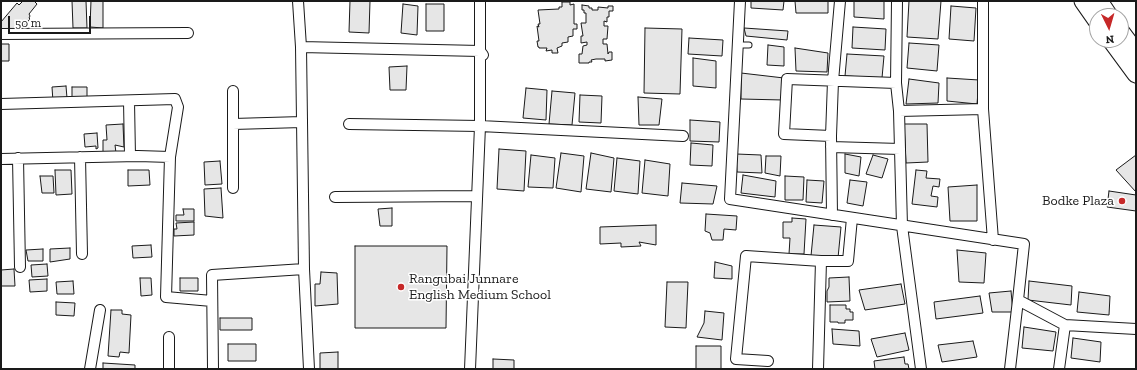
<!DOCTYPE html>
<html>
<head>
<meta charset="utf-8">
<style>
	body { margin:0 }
	#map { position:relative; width:1137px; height:370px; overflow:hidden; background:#fff; font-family:"Zilla Slab",serif }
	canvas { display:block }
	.frame { position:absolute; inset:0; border:2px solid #1a1a1a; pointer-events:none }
	.north { position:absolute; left:1089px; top:8px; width:40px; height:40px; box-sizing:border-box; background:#fff; border:1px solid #a3a3a3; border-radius:50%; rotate:175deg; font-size:11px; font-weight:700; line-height:16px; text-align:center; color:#1a1a1a }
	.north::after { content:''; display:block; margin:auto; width:14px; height:18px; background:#c62828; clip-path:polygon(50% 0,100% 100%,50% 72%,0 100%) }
	.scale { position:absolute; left:8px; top:16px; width:83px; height:18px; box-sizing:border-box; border:2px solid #1a1a1a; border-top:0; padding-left:5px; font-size:12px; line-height:14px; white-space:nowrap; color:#1a1a1a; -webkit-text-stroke:3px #fff; paint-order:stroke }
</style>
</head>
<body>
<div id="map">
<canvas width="1137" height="370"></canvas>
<div class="frame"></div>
<div class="north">N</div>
<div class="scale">50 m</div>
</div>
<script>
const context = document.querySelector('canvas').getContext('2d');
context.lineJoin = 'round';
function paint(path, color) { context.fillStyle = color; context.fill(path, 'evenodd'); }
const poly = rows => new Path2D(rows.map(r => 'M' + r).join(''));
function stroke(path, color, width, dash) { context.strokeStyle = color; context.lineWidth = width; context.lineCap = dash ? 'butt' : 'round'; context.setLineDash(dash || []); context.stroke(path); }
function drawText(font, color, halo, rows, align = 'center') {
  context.font = font + ' "Zilla Slab",serif'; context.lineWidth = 3; context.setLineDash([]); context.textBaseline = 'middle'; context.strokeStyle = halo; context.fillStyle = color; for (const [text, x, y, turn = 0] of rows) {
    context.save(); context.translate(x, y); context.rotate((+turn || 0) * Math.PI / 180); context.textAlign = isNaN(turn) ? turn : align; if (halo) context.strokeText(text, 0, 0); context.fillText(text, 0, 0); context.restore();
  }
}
const building = poly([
	[23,1,34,1,37,4,29,14,30,16,29,18,30,19,21,29,19,27,16,30,15,28,12,31,5,32,1,29,1,22,17,3,19,5,23,1],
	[72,1,86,1,87,28,73,28,72,1],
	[91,1,103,1,103,28,90,27,91,1],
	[350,1,370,1,369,33,349,32,350,1],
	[751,1,784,1,783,10,751,8,751,1],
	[795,1,828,1,828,13,796,13,795,1],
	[854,1,884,1,884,19,854,17,854,1],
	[909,1,941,1,938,39,907,37,909,1],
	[562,2,570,2,570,5,574,4,574,24,577,24,577,29,573,29,573,36,568,37,568,42,562,43,562,46,557,48,558,53,552,53,552,50,546,51,547,48,539,48,539,47,538,47,537,41,539,41,537,26,539,27,538,24,540,24,538,10,559,9,559,7,562,7,562,2],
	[403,4,418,6,417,35,401,33,403,4],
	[426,4,444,4,444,31,426,31,426,4],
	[582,5,589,6,589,8,592,8,592,10,598,10,598,7,608,8,608,6,613,6,613,11,609,11,609,17,607,17,607,22,604,21,604,26,608,26,607,39,603,39,603,44,607,44,608,54,609,52,612,52,612,60,605,61,605,59,596,59,591,60,592,62,589,62,589,63,579,63,579,54,582,54,583,46,587,45,587,42,581,43,581,36,583,36,581,23,586,23,586,13,584,13,584,10,582,10,582,5],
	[951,6,976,8,974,41,949,39,951,6],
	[853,27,886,29,885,50,852,48,853,27],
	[645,28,682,29,680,94,644,93,645,28],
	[744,28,788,31,787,40,746,36,744,28],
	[689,38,723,40,722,56,688,54,689,38],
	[909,43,939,45,937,71,907,68,909,43],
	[1,44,9,44,9,61,1,61,1,44],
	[768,45,784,47,784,66,767,65,768,45],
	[795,48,828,53,827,72,796,71,795,48],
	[847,54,884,56,882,78,845,76,847,54],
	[693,58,716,61,716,88,693,86,693,58],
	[407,66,406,90,390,90,389,67,407,66],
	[741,73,784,78,783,100,741,99,741,73],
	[947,78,979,80,977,104,947,101,947,78],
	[909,79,939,83,938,103,906,104,909,79],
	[66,86,67,98,53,102,52,87,66,86],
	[72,87,87,87,87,101,72,99,72,87],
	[526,88,547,90,546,120,523,118,526,88],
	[552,91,575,93,572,125,549,124,552,91],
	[580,95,602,96,601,123,579,122,580,95],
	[638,97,662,99,659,125,639,125,638,97],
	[690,120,720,122,719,142,690,141,690,120],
	[123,124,124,147,115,145,116,153,103,153,103,140,107,140,106,125,123,124],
	[904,124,927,124,928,162,906,163,904,124],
	[97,133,98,148,96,149,96,146,85,147,84,134,97,133],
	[691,143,713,145,712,166,690,165,691,143],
	[499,149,526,151,524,191,497,189,499,149],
	[561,153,584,156,581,192,556,188,561,153],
	[591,153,614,158,611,192,586,189,591,153],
	[736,154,761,155,762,173,737,172,736,154],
	[845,154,861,157,859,176,845,173,845,154],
	[531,155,555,158,553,188,528,187,531,155],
	[873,155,888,159,882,178,866,174,873,155],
	[1136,155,1136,192,1116,170,1136,155],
	[766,156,781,156,780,176,765,173,766,156],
	[617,158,640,161,638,194,614,191,617,158],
	[645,160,670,164,668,196,642,193,645,160],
	[220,161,222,184,205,185,204,162,220,161],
	[55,170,71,170,72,194,56,195,55,170],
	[128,170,149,170,150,185,128,186,128,170],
	[916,170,927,171,926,178,940,179,939,187,933,186,931,196,938,197,937,207,912,204,916,170],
	[743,175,776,181,775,197,741,193,743,175],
	[40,176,53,176,54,193,42,193,40,176],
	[785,176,804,177,803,200,785,200,785,176],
	[807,180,824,181,822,203,806,202,807,180],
	[850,180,867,182,863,206,847,203,850,180],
	[682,183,717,186,713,204,680,203,682,183],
	[977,185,977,221,950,221,948,187,977,185],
	[221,188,223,218,205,216,204,189,221,188],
	[1109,191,1136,195,1136,211,1107,207,1109,191],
	[392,208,392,226,380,226,378,209,392,208],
	[183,209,194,209,194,221,176,221,176,215,184,215,183,209],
	[706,214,737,216,736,230,724,229,723,240,712,240,710,233,705,231,706,214],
	[792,218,806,219,804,254,789,254,790,238,783,238,783,222,792,222,792,218],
	[194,222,194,235,174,236,174,229,177,229,176,223,194,222],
	[656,225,656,245,639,242,641,246,621,247,621,243,600,244,600,227,656,225],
	[814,225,841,227,838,258,811,256,814,225],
	[151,245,152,257,133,258,132,246,151,245],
	[355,246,447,246,446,328,355,328,355,246],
	[70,248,70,259,50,262,50,249,70,248],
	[43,249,43,261,28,261,26,250,43,249],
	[957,250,986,253,984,283,959,282,957,250],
	[715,262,732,266,732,279,714,278,715,262],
	[47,264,48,276,32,277,31,265,47,264],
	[14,269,15,286,1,286,1,270,14,269],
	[321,272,337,273,338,304,315,306,315,284,320,284,321,272],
	[849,277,850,301,827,302,827,291,829,287,829,278,849,277],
	[140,278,151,278,152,295,141,296,140,278],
	[180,278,198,278,198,291,180,291,180,278],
	[47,279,47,291,30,292,29,280,47,279],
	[73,281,74,294,57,294,56,282,73,281],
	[1029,281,1072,286,1071,305,1028,300,1029,281],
	[667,282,688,282,686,328,665,327,667,282],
	[901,284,905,304,865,310,859,290,901,284],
	[1011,291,1013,312,992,312,989,293,1011,291],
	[1079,292,1110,296,1109,315,1077,312,1079,292],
	[980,296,983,313,936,319,934,302,980,296],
	[56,302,75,303,74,316,56,315,56,302],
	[830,305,846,305,846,309,850,309,850,312,853,312,853,320,845,320,845,323,838,323,838,322,830,322,830,305],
	[111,310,122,310,122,314,131,315,129,353,120,352,119,357,108,356,111,310],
	[705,311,724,313,722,340,697,337,704,323,705,311],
	[220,318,252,318,252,330,220,330,220,318],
	[1024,327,1056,332,1053,351,1022,348,1024,327],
	[832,329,859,331,860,346,833,344,832,329],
	[905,333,909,350,877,357,871,339,905,333],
	[1073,338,1101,342,1100,362,1071,358,1073,338],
	[973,341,977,357,942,362,938,345,973,341],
	[228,344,256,344,256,361,228,361,228,344],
	[696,346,721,346,721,369,696,369,696,346],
	[338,352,338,369,320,369,320,353,338,352],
	[904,357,905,364,908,364,909,369,875,369,874,361,904,357],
	[493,359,514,360,514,369,493,369,493,359],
	[103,363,135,365,135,369,103,369,103,363]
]);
paint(building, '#e6e6e6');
stroke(building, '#1a1a1a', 1);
const service = poly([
	[738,45,749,45]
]);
const minor = poly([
	[298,1,301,47],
	[480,1,480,126,683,136],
	[740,1,730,199,1024,244,1018,300],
	[897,1,896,83,899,111,902,226,921,369],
	[983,1,983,109,993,240],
	[1,34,188,33],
	[233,91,233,188],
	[129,101,130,156],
	[1,104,175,99,178,107,170,157],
	[899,111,983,109],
	[233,124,302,122],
	[349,124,480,126,470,369],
	[831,136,833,81,840,1],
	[831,147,900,149],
	[80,157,82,254],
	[18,158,20,267],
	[1,159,138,156,170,157,166,297,212,301],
	[335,197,477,196],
	[832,215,831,136,784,134,787,79,896,83],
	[821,261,848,261,852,218],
	[169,337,169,369],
	[768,361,736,359,746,256,821,261,818,369],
	[90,369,100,310],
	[213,369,212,275,304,269],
	[309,369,304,269,301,47,480,51,483,55],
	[1010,369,1018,300,1065,325],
	[1059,369,1065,325,1136,329]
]);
const trunk = poly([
	[1083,1,1097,21],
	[1099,1,1109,16],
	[1121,32,1136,52],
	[1111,40,1136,74]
]);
stroke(service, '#1a1a1a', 7);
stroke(minor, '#1a1a1a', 12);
stroke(trunk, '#1a1a1a', 19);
stroke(service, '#fff', 5);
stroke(minor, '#fff', 10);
stroke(trunk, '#fff', 17);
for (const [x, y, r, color] of [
	[1122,201,4,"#c62828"],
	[401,287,4,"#c62828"]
]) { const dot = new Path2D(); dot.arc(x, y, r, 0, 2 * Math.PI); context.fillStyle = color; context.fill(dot); stroke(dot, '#fff', 1.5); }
drawText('14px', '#1a1a1a', '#fff', [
	["Bodke Plaza",1114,201],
	["Rangubai Junnare",409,279,"left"],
	["English Medium School",409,295,"left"]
], 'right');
</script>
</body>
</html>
